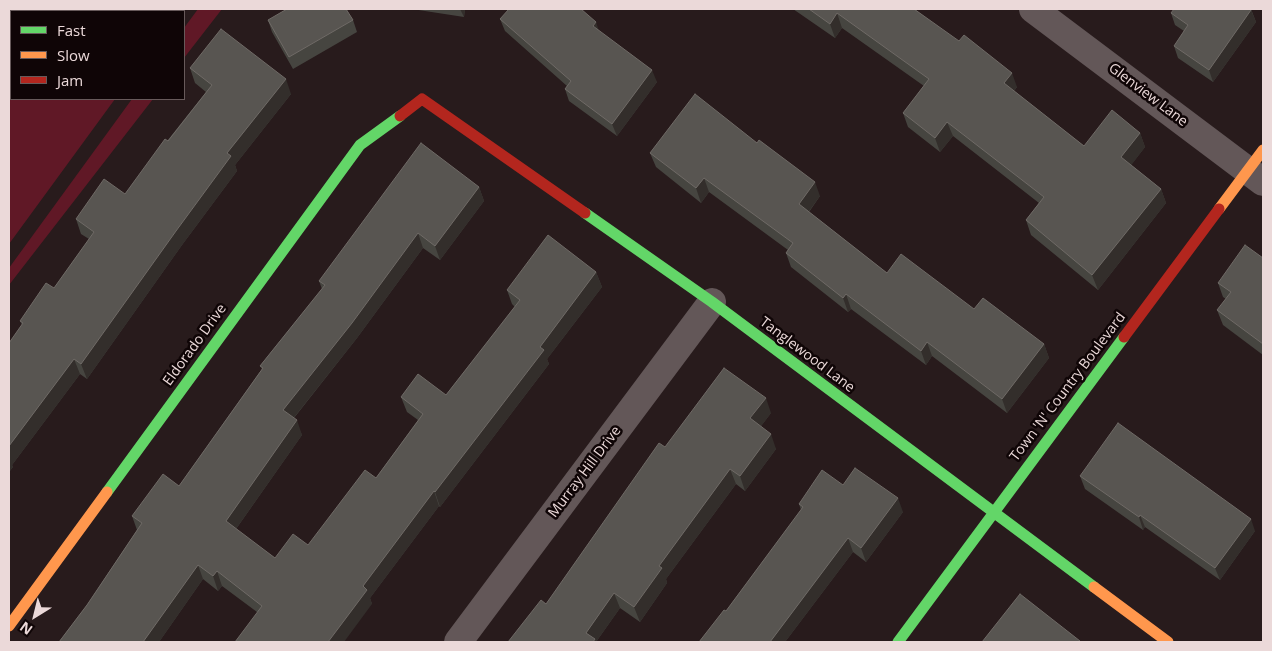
<!DOCTYPE html>
<html>
<head>
<meta charset="utf-8">
<style>
	body { margin:0 }
	#map { position:relative; width:1272px; height:651px; overflow:hidden; background:#281b1c; font-family:"Open Sans",sans-serif }
	canvas { display:block }
	.frame { position:absolute; inset:0; border:10px solid #ebd9d9; pointer-events:none }
	.legend { position:absolute; left:10px; top:10px; width:175px; height:90px; box-sizing:border-box; background:#0f0506; border:1px solid #675a5a; margin:0; padding:6px 9px; list-style:none; font-size:15px; color:#ebd9d9 }
	.legend li { display:flex; align-items:center; gap:10px; height:25px }
	.legend b { width:25px; border:1px solid #675a5a }
	.north { position:absolute; left:10px; top:591px; width:50px; height:50px; -webkit-text-stroke:4px #0f0506; paint-order:stroke; rotate:216deg; font-size:14px; font-weight:700; line-height:20px; text-align:center; color:#ebd9d9 }
	.north::after { content:''; display:block; margin:auto; width:18px; height:22px; background:#ebd9d9; clip-path:polygon(50% 0,100% 100%,50% 72%,0 100%) }
</style>
</head>
<body>
<div id="map">
<canvas width="1272" height="651"></canvas>
<div class="frame"></div>
<ul class="legend">
<li><b style="height:6px;background:#63d668"></b>Fast</li>
<li><b style="height:6px;background:#ff974d"></b>Slow</li>
<li><b style="height:6px;background:#b3261e"></b>Jam</li>
</ul>
<div class="north">N</div>
</div>
<script>
const context = document.querySelector('canvas').getContext('2d');
context.lineJoin = 'round';
function paint(path, color) { context.fillStyle = color; context.fill(path, 'evenodd'); }
const poly = rows => new Path2D(rows.map(r => 'M' + r).join(''));
function stroke(path, color, width, dash) { context.strokeStyle = color; context.lineWidth = width; context.lineCap = dash ? 'butt' : 'round'; context.setLineDash(dash || []); context.stroke(path); }
function drawText(font, color, halo, rows, align = 'center') {
  context.font = font + ' "Open Sans",sans-serif'; context.lineWidth = 5; context.setLineDash([]); context.textBaseline = 'middle'; context.strokeStyle = halo; context.fillStyle = color; for (const [text, x, y, turn = 0] of rows) {
    context.save(); context.translate(x, y); context.rotate((+turn || 0) * Math.PI / 180); context.textAlign = isNaN(turn) ? turn : align; if (halo) context.strokeText(text, 0, 0); context.fillText(text, 0, 0); context.restore();
  }
}
paint(poly([
	[9,9,180,9,178,11,11,11,11,99,115,99,9,244],
	[198,9,222,9,184,58,184,28],
	[132,99,153,99,9,285,9,268]
]), '#601826');
stroke(poly([
	[1033,9,1263,182],
	[458,642,712,302]
]), '#635758', 28);
stroke(poly([
	[585,213,712,302,1094,587],
	[107,492,360,145,400,116],
	[898,642,1124,337]
]), '#63d668', 11);
stroke(poly([
	[1219,209,1263,150],
	[1094,587,1168,642],
	[9,626,107,492]
]), '#ff974d', 11);
stroke(poly([
	[400,116,422,99,585,213],
	[1124,337,1219,209]
]), '#b3261e', 11);
paint(poly([
	[412,9,465,9,464,17],
	[793,9,914,9,1017,87,1014,91,1084,146,1140,133,1145,147,1131,165,1161,189,1166,203,1098,290,1031,235,1026,220,1039,203,953,136,940,152,908,127,903,113,924,86,842,28,835,38],
	[1251,9,1256,22,1213,82,1178,58,1174,46,1184,31,1175,25,1171,13],
	[500,19,599,31,657,82,617,136,569,101,565,89,567,86,505,31],
	[268,20,353,20,357,32,293,69,272,32],
	[190,68,291,94,235,165,237,171,182,245,87,379,80,374,12,465,13,467,9,472,9,343,22,325,20,321,54,288,89,239,81,234,76,219,125,194,206,92,195,83],
	[650,153,820,196,809,212,887,273,974,309,1044,344,1049,358,1007,413,932,356,926,365,851,309,848,312,791,267,786,253,788,250,709,192,701,203,656,167],
	[479,187,484,201,440,260,423,248,357,338,294,418,302,435,236,529,275,558,308,545,376,478,418,420,407,412,401,397,446,395,515,307,512,304,507,290,596,272,602,287,547,359,549,364,440,507,439,506,370,598,372,604,257,612,222,586,218,591,203,579,159,642,59,642,87,605,137,530,132,516,179,486,262,369,260,366,322,289,319,281],
	[1263,258,1263,355,1223,325,1217,310,1226,299,1223,297,1218,283],
	[771,413,761,426,776,449,745,491,736,484,666,579,667,583,640,622,620,608,596,642,508,642,546,604,665,447],
	[1080,476,1255,531,1220,580,1145,527,1143,530,1085,489],
	[843,485,903,512,866,562,853,552,785,642,699,642,726,611,801,510,799,504]
]), '#464540');
paint(poly([
	[460,9,465,9,464,17],
	[1251,10,1256,22,1213,82,1209,70],
	[837,13,842,28,835,38,830,24],
	[596,22,600,34,593,26],
	[652,70,657,82,617,136,612,124],
	[1012,73,1017,87,1009,97,1004,83],
	[286,79,291,94,235,165,237,171,182,245,87,379,81,364,227,153],
	[947,122,953,136,940,152,935,138],
	[1140,133,1145,147,1126,172,1121,157],
	[704,178,709,192,701,203,696,188],
	[815,182,820,196,804,218,799,204],
	[479,187,484,201,440,260,435,246],
	[1161,189,1166,203,1098,290,1092,275],
	[418,233,423,248,357,338,288,425,283,410],
	[596,272,602,287,547,359,549,364,440,507,435,492,540,347],
	[846,294,851,309,848,312,843,298],
	[927,342,932,356,926,365,921,351],
	[1044,344,1049,358,1007,413,1002,399],
	[74,359,80,374,12,465,13,467,9,472,9,446],
	[766,398,771,413,756,433,750,418],
	[297,420,302,435,231,536,226,521],
	[771,434,776,449,745,491,740,476],
	[730,469,736,484,666,579,667,583,640,622,634,607,659,566],
	[434,491,439,506,370,598,372,604,344,642,328,642,363,586],
	[898,498,903,512,866,562,861,548],
	[1140,515,1145,527,1143,530,1139,517],
	[1251,519,1255,531,1220,580,1215,568],
	[848,538,853,552,785,642,770,642],
	[198,565,203,579,159,642,143,642],
	[217,571,222,586,218,591,213,576],
	[614,593,620,608,596,642,590,642,586,633]
]), '#332e2b');
const building = poly([
	[287,9,346,9,353,20,289,57,268,20,287,9],
	[509,9,581,9,596,22,593,26,652,70,612,124,565,89,571,81,500,19,509,9],
	[809,9,914,9,959,41,964,35,1012,73,1004,83,1084,146,1112,110,1140,133,1121,157,1161,189,1092,275,1026,220,1044,197,947,122,935,138,903,113,929,79,837,13,830,24,809,9],
	[1174,9,1250,9,1251,10,1209,70,1174,46,1188,25,1171,13,1174,9],
	[221,29,286,79,227,153,231,156,176,231,81,364,74,359,9,446,9,343,23,323,20,321,46,283,54,288,94,232,76,219,104,179,125,194,165,139,168,141,212,85,190,68,221,29],
	[695,94,757,143,759,140,815,182,799,204,887,273,901,254,974,309,983,298,1044,344,1002,399,927,342,921,351,846,294,843,298,786,253,793,243,704,178,696,188,650,153,695,94],
	[421,143,479,187,435,246,418,233,352,323,283,410,297,420,226,521,275,558,293,534,308,545,365,470,376,478,423,414,401,397,418,374,446,395,520,300,507,290,548,235,596,272,540,347,544,350,435,492,434,491,363,586,367,590,328,642,235,642,262,606,217,571,213,576,198,565,143,642,59,642,87,605,142,523,132,516,163,474,179,486,263,368,260,366,325,285,319,281,421,143],
	[1245,245,1263,258,1263,344,1217,310,1231,292,1218,283,1245,245],
	[724,368,766,398,750,418,771,434,740,476,730,469,659,566,662,568,634,607,614,593,586,633,595,639,593,642,508,642,541,600,546,604,659,443,665,447,724,368],
	[1118,423,1251,519,1215,568,1140,515,1139,517,1080,476,1118,423],
	[855,468,898,498,861,548,848,538,770,642,699,642,724,610,726,611,803,507,799,504,822,470,843,485,855,468],
	[1020,594,1080,641,1079,642,982,642,1020,594]
]);
paint(building, '#585551');
stroke(building, '#6f6a66', 1);
drawText('14px', '#ebd9d9', '#0f0506', [
	["Glenview Lane",1148,95,37],
	["Eldorado Drive",195,345,-54],
	["Tanglewood Lane",807,355,37],
	["Town 'N' Country Boulevard",1068,387,-53],
	["Murray Hill Drive",585,472,-53]
]);
</script>
</body>
</html>
